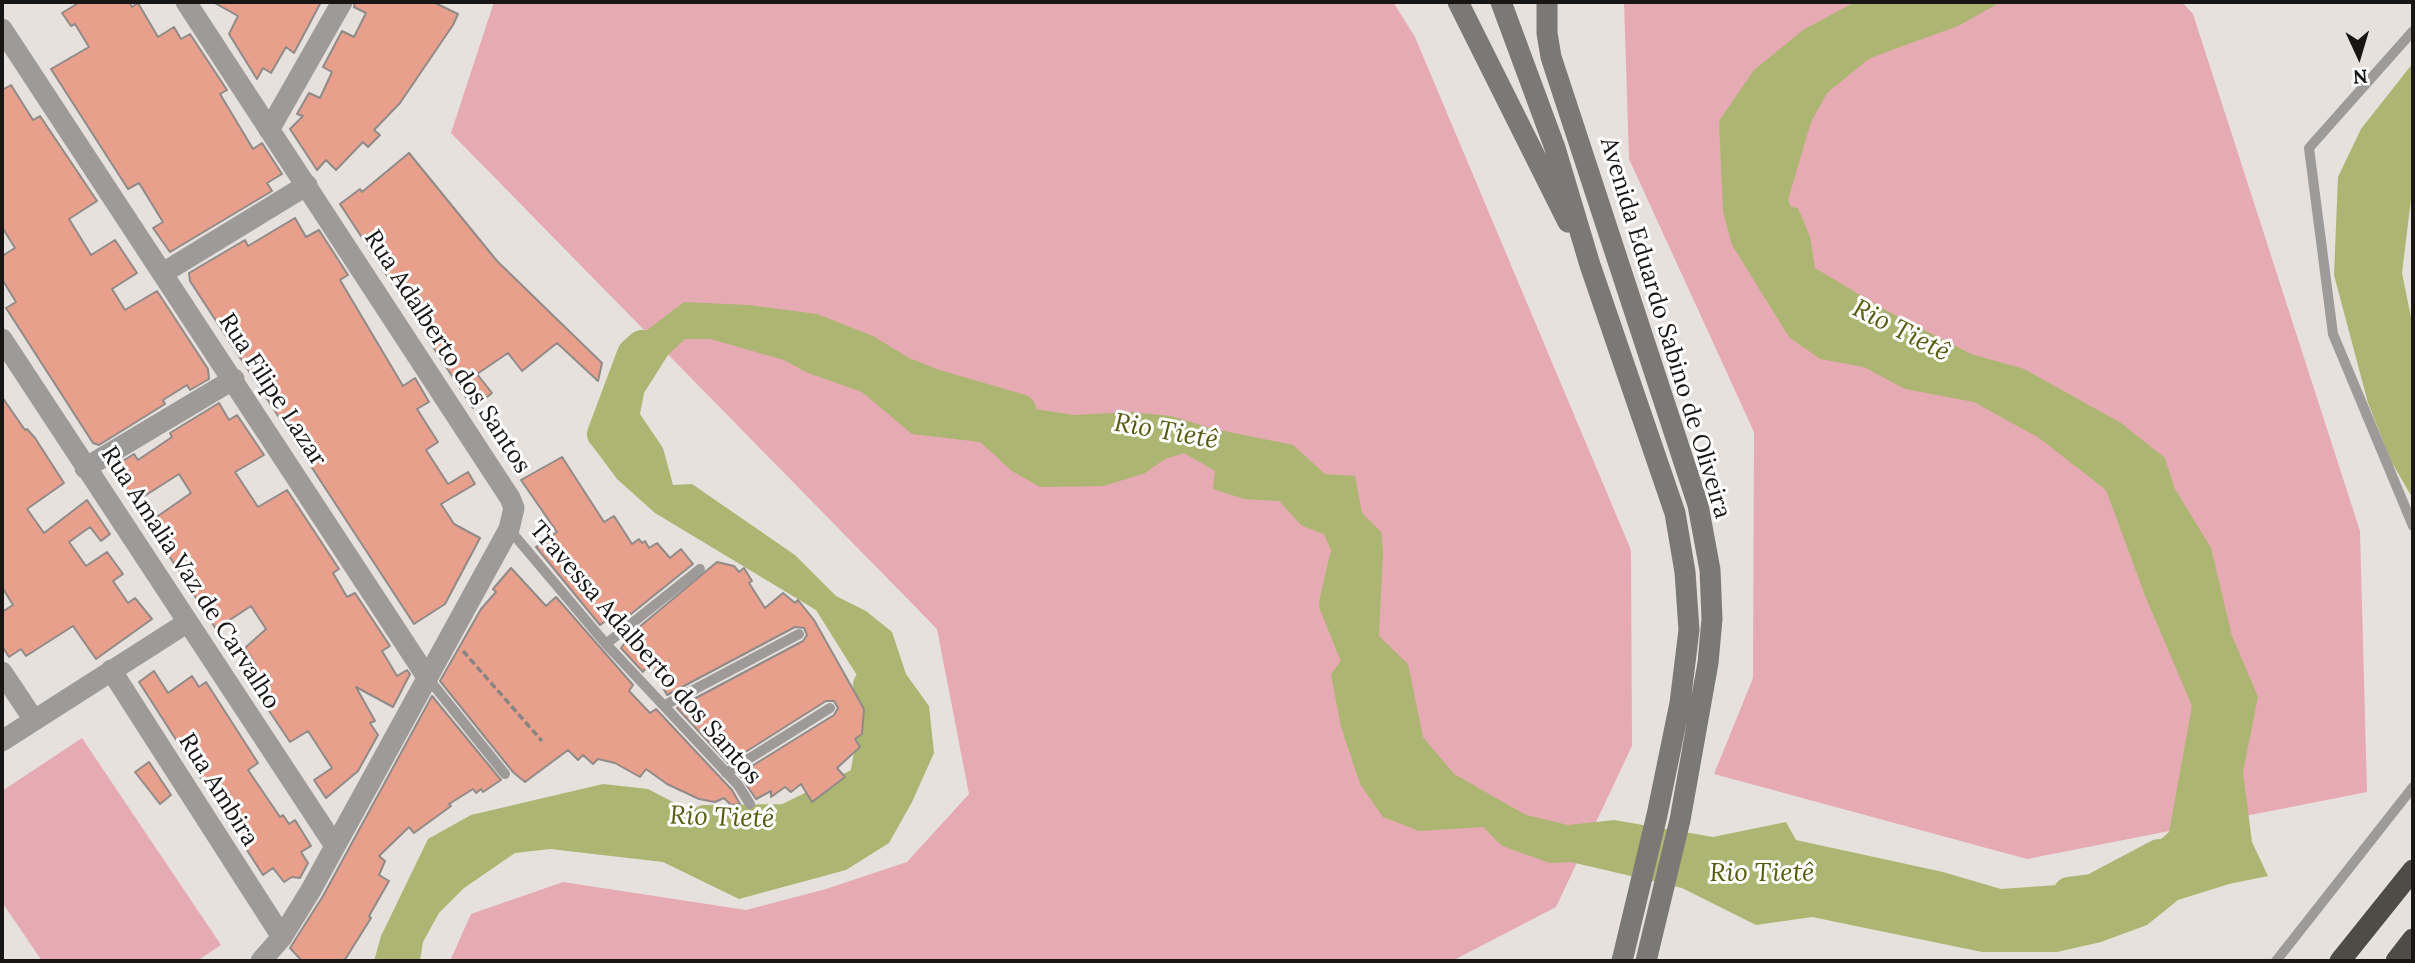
<!DOCTYPE html>
<html>
<head>
<meta charset="utf-8">
<style>
	body { margin:0 }
	#map { position:relative; width:2415px; height:963px; overflow:hidden; background:#e7e1dd; font-family:Lora,serif }
	canvas { display:block }
	.frame { position:absolute; inset:0; border:4px solid #181615; pointer-events:none }
	.north { position:absolute; left:2324px; top:21px; width:70px; height:70px; -webkit-text-stroke:5px #fff; paint-order:stroke; rotate:176deg; font-size:19px; font-weight:700; line-height:28px; text-align:center; color:#181615 }
	.north::after { content:''; display:block; margin:auto; width:24px; height:32px; background:#181615; clip-path:polygon(50% 0,100% 100%,50% 72%,0 100%) }
</style>
</head>
<body>
<div id="map">
<canvas width="2415" height="963"></canvas>
<div class="frame"></div>
<div class="north">N</div>
</div>
<script>
const context = document.querySelector('canvas').getContext('2d');
context.lineJoin = 'round';
function paint(path, color) { context.fillStyle = color; context.fill(path, 'evenodd'); }
const poly = rows => new Path2D(rows.map(r => 'M' + r).join(''));
function stroke(path, color, width, dash) { context.strokeStyle = color; context.lineWidth = width; context.lineCap = dash ? 'butt' : 'round'; context.setLineDash(dash || []); context.stroke(path); }
function drawText(font, color, halo, rows, align = 'center') {
  context.font = font + ' Lora,serif'; context.lineWidth = 6; context.setLineDash([]); context.textBaseline = 'middle'; context.strokeStyle = halo; context.fillStyle = color; for (const [text, x, y, turn = 0] of rows) {
    context.save(); context.translate(x, y); context.rotate((+turn || 0) * Math.PI / 180); context.textAlign = isNaN(turn) ? turn : align; if (halo) context.strokeText(text, 0, 0); context.fillText(text, 0, 0); context.restore();
  }
}
paint(poly([
	[494,2,1393,2,1415,37,1631,550,1632,746,1556,907,1452,961,450,961,471,914,563,882,746,910,826,889,907,862,969,794,937,629,451,133],
	[1624,2,2182,2,2193,14,2360,531,2367,792,2027,859,1714,774,1753,678,1754,432,1629,159],
	[82,738,221,945,197,961,42,961,2,902,2,791]
]), '#e6aab3');
paint(poly([
	[1855,2,2001,2,1958,26,1870,58,1827,93,1811,122,1788,200,1791,207,1798,208,1810,237,1815,268,1887,311,1971,354,2024,369,2121,423,2165,458,2174,487,2211,548,2232,636,2258,697,2243,772,2252,842,2268,876,2229,884,2178,900,2147,925,2101,942,2057,952,1982,952,1812,917,1756,925,1682,888,1571,862,1550,863,1502,846,1483,827,1419,831,1383,817,1360,784,1341,727,1331,674,1352,646,1341,623,1331,582,1334,557,1324,534,1302,526,1279,501,1244,499,1213,489,1215,471,1184,453,1165,459,1145,473,1104,486,1040,487,1012,471,980,442,912,434,862,392,808,373,784,360,710,339,685,339,668,355,644,393,640,414,663,448,673,485,692,484,795,555,836,596,866,611,892,632,906,674,929,706,934,753,912,802,889,843,846,870,739,899,663,862,550,849,515,853,464,888,439,913,423,942,420,961,374,961,381,936,428,839,471,815,603,784,648,789,696,814,748,821,782,821,833,810,861,791,876,763,874,726,863,685,816,610,655,513,617,479,591,444,606,426,622,383,621,360,646,331,684,302,749,305,817,314,873,336,927,369,963,401,986,396,1022,407,1074,415,1131,412,1171,416,1214,429,1293,445,1325,474,1355,476,1362,513,1381,532,1383,551,1379,636,1408,664,1423,737,1454,774,1526,815,1568,825,1614,820,1713,837,1786,822,1796,840,1943,872,2001,889,2113,881,2169,832,2192,706,2146,598,2106,490,2039,438,1974,402,1905,389,1864,367,1820,359,1789,337,1732,245,1723,212,1719,121,1754,70,1803,30],
	[2413,63,2413,183,2402,273,2413,327,2413,499,2391,461,2368,403,2334,275,2338,177,2361,129]
]), '#acb672');
stroke(poly([
	[909,375,931,384,1020,410],
	[618,451,603,434,633,354,642,346],
	[1345,560,1335,604,1354,651],
	[705,821,786,820,865,781,877,715,869,685],
	[2069,893,2093,890,2159,855]
]), '#acb672', 32);
const building = poly([
	[80,2,129,2,132,7,138,3,158,37,174,27,181,39,190,34,227,90,220,94,253,149,262,143,282,174,267,183,272,191,170,252,153,228,163,222,139,183,128,189,51,69,89,47,75,24,71,26,62,13,80,2],
	[213,2,321,2,294,53,286,47,271,73,263,68,257,79,229,34,238,16,213,2],
	[355,2,433,2,458,14,453,25,400,103,374,130,380,135,368,147,363,142,336,170,326,160,317,170,290,129,303,116,297,114,309,93,320,98,332,72,323,67,342,31,354,37,366,13,354,7,355,2],
	[11,85,33,120,40,116,97,201,69,219,91,255,115,240,137,273,112,289,125,310,157,291,208,369,209,379,190,390,187,385,163,400,165,404,99,445,93,443,6,308,16,302,2,279,2,256,15,248,2,227,2,90,11,85],
	[409,153,497,261,602,363,598,381,557,343,522,371,508,353,477,374,492,393,473,408,429,341,439,334,424,311,414,317,340,204,360,189,362,192,409,153],
	[295,218,306,237,319,230,348,275,340,280,403,386,415,378,429,402,417,409,438,442,426,450,448,484,468,472,475,484,441,504,454,524,480,538,445,604,414,624,190,281,189,273,245,240,248,246,295,218],
	[2,397,25,430,27,429,35,438,64,483,27,509,44,533,87,500,110,534,101,541,90,527,69,542,86,566,107,552,123,574,113,581,128,603,135,598,152,619,96,659,73,626,26,656,21,649,9,657,2,646,2,612,13,605,2,587,2,397],
	[219,403,229,420,237,415,264,455,235,472,258,507,287,490,339,569,333,573,347,597,355,593,390,646,382,651,397,676,407,670,410,674,393,707,356,687,375,721,370,723,378,735,358,771,326,798,314,780,332,768,308,731,290,742,245,675,257,667,245,648,266,629,251,606,216,629,148,523,191,493,179,474,135,502,120,478,124,476,118,464,134,454,138,460,172,437,170,433,219,403],
	[562,457,604,522,614,516,632,544,639,539,642,543,645,541,649,548,657,543,670,558,681,549,693,564,621,622,615,614,600,625,536,547,557,532,521,480,562,457],
	[717,562,734,566,739,572,744,568,752,581,749,583,765,608,783,593,795,603,798,600,814,620,864,709,862,734,855,739,860,747,837,768,845,777,812,802,801,784,791,792,785,787,771,797,771,791,756,799,739,774,834,715,838,708,834,701,826,701,728,763,677,708,803,641,807,635,804,628,795,627,667,695,650,663,643,672,621,648,631,634,717,562],
	[511,568,546,606,556,597,633,685,629,691,650,713,656,709,732,790,740,804,731,805,724,798,715,802,699,799,667,784,646,769,640,777,615,763,598,759,593,764,583,755,578,760,568,750,525,782,513,772,440,681,481,609,496,592,493,589,511,568],
	[154,671,168,693,192,676,199,687,206,682,258,763,248,770,280,817,283,815,289,824,295,820,311,846,301,852,308,863,300,878,292,877,284,882,273,868,263,875,139,682,154,671],
	[432,696,501,780,483,792,481,789,476,793,473,789,449,804,451,806,414,833,409,827,379,856,385,861,379,875,389,881,369,916,371,918,346,958,342,961,302,961,290,948,323,896,432,696],
	[149,762,171,795,160,804,135,772,149,762]
]);
paint(building, '#e8a08d');
stroke(building, '#908a88', 2);
stroke(poly([
	[463,651,542,741]
]), '#888481', 3.5, [7, 3.5]);
stroke(poly([
	[2413,31,2309,148,2333,334,2413,526],
	[509,529,606,644,738,785,750,804],
	[606,644,700,569],
	[427,677,505,774],
	[665,705,799,634],
	[726,773,830,708],
	[2276,961,2413,787]
]), '#9c9b99', 10);
stroke(poly([
	[186,2,510,498,514,508,509,529,311,890,282,937,261,961],
	[2,29,427,677],
	[269,130,342,2],
	[163,273,307,185],
	[2,339,335,846],
	[85,468,234,379],
	[111,670,282,937],
	[2,672,34,720],
	[2,741,188,622]
]), '#9c9b99', 21);
stroke(poly([
	[1458,2,1568,222],
	[1501,2,1555,148,1590,265,1675,513,1685,572,1689,630,1680,703,1657,815,1622,961],
	[1547,2,1547,33,1551,57,1698,505,1710,570,1712,619,1708,663,1680,820,1646,961]
]), '#7a7975', 21);
stroke(poly([
	[2340,961,2413,870],
	[2396,961,2413,939]
]), '#4e4c47', 21);
drawText('24px', '#181615', '#fff', [
	["Avenida Eduardo Sabino de Oliveira",1665,328,73],
	["Rua Adalberto dos Santos",447,352,57],
	["Rua Filipe Lazar",272,390,57],
	["Rua Amalia Vaz de Carvalho",190,578,57],
	["Travessa Adalberto dos Santos",645,653,49],
	["Rua Ambira",218,790,58]
]);
drawText('italic 26px', '#565d10', '#fff', [
	["Rio Tietê",1901,331,27],
	["Rio Tietê",1166,432,10],
	["Rio Tietê",722,818,2],
	["Rio Tietê",1762,874]
]);
</script>
</body>
</html>
